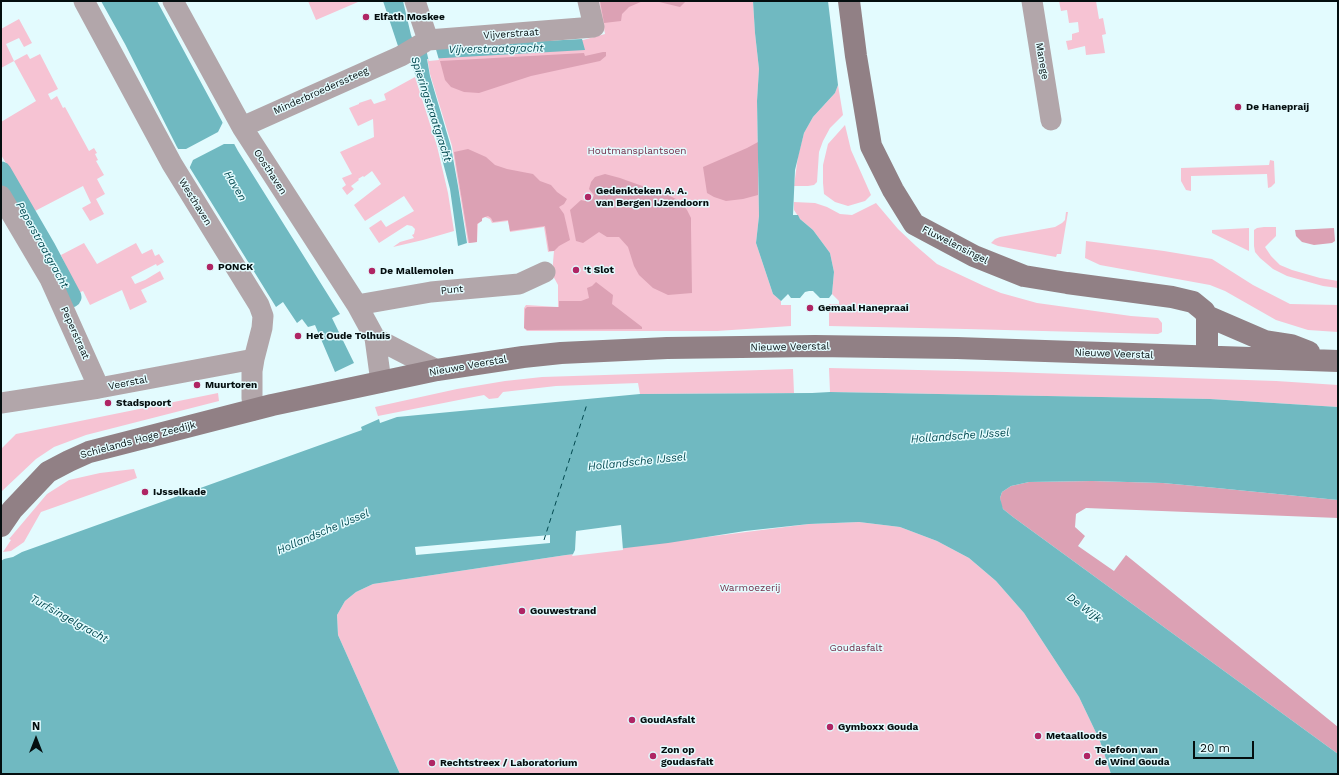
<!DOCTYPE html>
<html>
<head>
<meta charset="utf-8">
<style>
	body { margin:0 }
	#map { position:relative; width:1339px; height:775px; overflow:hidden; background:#e3fbfe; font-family:"Work Sans",sans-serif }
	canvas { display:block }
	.frame { position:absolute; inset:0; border:2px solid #040e0f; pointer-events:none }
	.north { position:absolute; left:16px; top:719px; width:40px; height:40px; -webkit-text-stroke:3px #e3fbfe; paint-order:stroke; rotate:0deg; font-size:11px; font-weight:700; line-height:16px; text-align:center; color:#040e0f }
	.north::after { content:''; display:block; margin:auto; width:14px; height:18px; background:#040e0f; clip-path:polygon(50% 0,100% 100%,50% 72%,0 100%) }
	.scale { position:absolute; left:1193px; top:741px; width:61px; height:18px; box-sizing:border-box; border:2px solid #040e0f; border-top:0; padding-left:5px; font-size:12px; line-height:14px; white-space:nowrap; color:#040e0f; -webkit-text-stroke:3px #e3fbfe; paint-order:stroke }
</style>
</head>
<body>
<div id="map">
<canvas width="1339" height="775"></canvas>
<div class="frame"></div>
<div class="north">N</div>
<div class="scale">20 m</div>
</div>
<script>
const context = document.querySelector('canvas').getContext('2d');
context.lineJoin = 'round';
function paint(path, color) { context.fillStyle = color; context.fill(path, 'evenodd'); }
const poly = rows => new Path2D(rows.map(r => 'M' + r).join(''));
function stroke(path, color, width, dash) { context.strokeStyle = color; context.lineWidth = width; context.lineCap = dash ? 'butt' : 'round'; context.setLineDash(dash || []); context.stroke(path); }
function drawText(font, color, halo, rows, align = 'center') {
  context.font = font + ' "Work Sans",sans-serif'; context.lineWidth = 3; context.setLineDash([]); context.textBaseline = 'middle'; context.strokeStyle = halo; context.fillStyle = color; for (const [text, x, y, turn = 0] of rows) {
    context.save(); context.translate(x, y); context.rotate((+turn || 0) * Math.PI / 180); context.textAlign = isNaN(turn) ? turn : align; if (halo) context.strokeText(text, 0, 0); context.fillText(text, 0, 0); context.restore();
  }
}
paint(poly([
	[308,1,357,1,358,2,316,20],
	[599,1,753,1,755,33,759,69,757,101,759,216,756,243,773,294,781,301,781,305,791,305,791,326,717,331,527,331,524,328,524,308,526,305,558,307,558,285,552,274,554,251,548,252,544,227,510,232,508,221,492,223,490,219,485,217,483,218,478,224,477,242,468,243,452,146,430,74,426,51,437,47,583,40,605,34],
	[1059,1,1096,1,1099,19,1103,18,1106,34,1102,35,1105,53,1086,55,1085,46,1068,50,1066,41,1072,40,1072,34,1079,32,1078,22,1069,23,1067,10,1061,11],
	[19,19,32,43,24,47,19,38,6,44,14,61,27,54,30,59,40,54,58,89,48,94,51,100,57,96,63,108,65,107,89,151,94,148,97,153,95,154,98,160,96,161,104,175,97,179,105,194,96,199,104,214,90,221,82,208,91,203,83,186,35,211,1,155,1,122,36,101,14,61,1,68,1,29],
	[415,77,437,146,448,193,454,231,423,240,393,247,400,242,414,238,412,235,414,234,415,229,412,226,407,225,379,243,369,228,381,220,386,227,414,211,404,196,365,221,354,205,381,184,372,171,364,177,363,176,358,179,359,180,351,186,354,189,347,195,342,188,346,185,342,178,352,174,340,152,374,137,373,119,358,126,349,108,359,104,359,103,371,99,374,104,386,100,384,94],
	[838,85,843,115,830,128,823,141,819,152,817,182,814,185,808,186,794,186,798,156,804,133,813,117,835,93],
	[845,125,851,150,871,195,865,201,848,206,835,202,824,194,823,183,823,165,828,144],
	[1270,160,1274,161,1275,183,1271,187,1268,188,1267,174,1191,176,1191,191,1186,190,1181,181,1181,168,1269,165],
	[794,202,815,203,827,207,840,214,852,215,876,203,898,229,916,246,937,264,984,286,1001,293,1037,303,1131,316,1158,318,1162,323,1162,332,1158,334,966,329,829,326,829,304,839,304,839,301,832,294,834,272,830,253,813,230,800,219,794,210],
	[1066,212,1068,212,1061,254,1057,254,1056,257,998,246,991,243,995,239,1000,237,1055,227,1062,223,1065,220],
	[1264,227,1276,227,1276,236,1265,247,1271,256,1280,265,1292,270,1320,278,1338,281,1338,288,1323,286,1287,276,1273,269,1260,258,1255,252,1254,246,1254,230,1257,228],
	[1249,228,1249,251,1212,233,1212,230],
	[1086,241,1164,251,1212,259,1253,285,1290,304,1338,305,1338,332,1308,330,1276,320,1225,291,1210,285,1100,265,1085,258],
	[84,243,97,264,136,243,142,254,152,249,155,256,159,254,164,262,157,266,156,264,131,277,135,284,145,280,160,271,164,279,141,290,147,302,130,310,122,290,90,305,83,291,78,293,61,255],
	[829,368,1007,372,1276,381,1338,385,1338,407,1210,399,830,392],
	[793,369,794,393,640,394,638,383,556,386,503,392,498,398,489,399,484,395,378,416,375,407,457,389,505,381,542,377],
	[218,393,219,401,86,435,54,447,36,459,1,492,1,449,16,434],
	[134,469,137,478,41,512,24,542,11,551,3,552,11,540,9,539,47,494,69,480,100,473],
	[859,522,900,527,937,541,969,558,996,581,1024,613,1079,697,1100,741,1111,774,400,774,338,635,337,615,345,601,356,592,373,584,566,555,809,524]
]), '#f6c3d3');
paint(poly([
	[600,1,643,1,629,7,622,14,621,21,604,23],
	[655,1,686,1,680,7],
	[603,52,606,52,606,56,600,61,531,76,479,93,464,92,451,87,445,80,440,61,584,53,585,56],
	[758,142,758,195,743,199,726,201,714,197,707,193,703,167,747,148],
	[468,149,486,157,495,165,507,169,533,174,540,181,551,185,557,192,567,199,564,204,559,207,564,214,570,240,559,246,554,251,549,251,545,226,510,231,508,220,493,222,491,218,488,216,482,218,482,221,477,224,477,242,469,243,454,152],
	[605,174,620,178,670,196,680,201,687,210,691,218,691,227,692,293,668,295,653,288,639,275,634,266,628,247,619,237,607,237,599,232,583,243,576,241,570,210,581,200,585,201,592,200,594,195,589,189,591,182,595,177],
	[1334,228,1335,241,1332,243,1314,245,1302,242,1296,236,1295,230],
	[596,282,613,295,612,304,642,327,642,329,527,330,524,328,525,309,527,307,559,307,559,301,581,301,589,298,587,288,592,286],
	[1092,481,1163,483,1217,488,1338,500,1338,518,1086,508,1076,514,1075,527,1085,536,1078,546,1114,571,1126,555,1338,727,1338,754,1013,517,1003,509,1001,505,1000,498,1002,492,1011,486,1029,482]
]), '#dca1b4');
paint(poly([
	[101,1,157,1,238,151,340,314,332,318,354,363,335,372,315,325,308,327,302,319,297,323,283,302,276,307,177,147,125,44],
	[383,1,403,1,411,35,416,48,582,39,585,50,427,59,430,76,451,147,458,186,467,243,458,246,450,189,437,140,412,65,409,60,398,46],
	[753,1,828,1,838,85,835,93,813,117,804,133,795,170,793,215,798,215,800,219,813,230,830,253,834,272,832,294,829,298,820,298,813,291,809,291,805,292,800,298,791,298,788,294,781,301,773,294,756,243,759,216,757,101,759,69,755,33],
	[830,392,1210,399,1338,407,1338,500,1217,488,1163,483,1092,481,1029,482,1011,486,1002,492,1000,498,1003,509,1013,517,1338,754,1338,774,1111,774,1100,741,1079,697,1024,613,996,581,969,558,937,541,900,527,859,522,809,524,745,531,668,543,566,555,373,584,356,592,345,601,337,615,338,635,400,774,1,774,1,561,4,559,13,557,22,552,362,430,361,427,379,419,380,423,397,417,640,394,812,393]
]), '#70b9c1');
paint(poly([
	[435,46,439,60,429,61,429,62,426,49],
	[223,122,235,144,224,144,193,160,189,169,177,149,186,149,218,132],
	[621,525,623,550,572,556,575,550,576,531],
	[550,535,550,543,416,555,415,547]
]), '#e3fbfe');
stroke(poly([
	[1,172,45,248,71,297]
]), '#70b9c1', 21);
stroke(poly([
	[544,540,587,404]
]), '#01484f', 1, [5, 4]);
stroke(poly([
	[84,1,172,164,259,305,263,316,262,328,254,359,252,371,252,398,254,410],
	[173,1,242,127,357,305,375,338,381,382],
	[415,1,428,40],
	[1032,1,1051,120],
	[242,127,401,56,428,40,594,27,588,1],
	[1,196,50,279,99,388],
	[357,305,431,292,519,284,545,272],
	[375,338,437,370],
	[1,403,99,388,254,359]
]), '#b2a6aa', 21);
stroke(poly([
	[849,1,856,56,871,146,893,190,914,224,974,256,1024,276,1067,283,1172,297,1193,302,1204,311,1207,316,1207,356],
	[1207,316,1265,341,1291,345,1309,352],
	[1,526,12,510,48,472,69,461,89,452,272,405,437,370,523,357,561,353,667,348,815,346,957,348,1338,361]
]), '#918085', 22);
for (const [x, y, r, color] of [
	[366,17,4,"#af2564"],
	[1238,107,4,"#af2564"],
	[588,197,4,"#af2564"],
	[210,267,4,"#af2564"],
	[576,270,4,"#af2564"],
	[372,271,4,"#af2564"],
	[810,308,4,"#af2564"],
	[298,336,4,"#af2564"],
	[197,385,4,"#af2564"],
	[108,403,4,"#af2564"],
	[145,492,4,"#af2564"],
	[522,611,4,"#af2564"],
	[632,720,4,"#af2564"],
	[830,727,4,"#af2564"],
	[1038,736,4,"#af2564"],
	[653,756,4,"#af2564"],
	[1087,756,4,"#af2564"],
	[432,763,4,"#af2564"]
]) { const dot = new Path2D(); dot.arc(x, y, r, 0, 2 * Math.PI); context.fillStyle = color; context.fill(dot); stroke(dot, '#e3fbfe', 1.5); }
drawText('bold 10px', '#040e0f', '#e3fbfe', [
	["Elfath Moskee",374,17],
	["De Hanepraij",1246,107],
	["Gedenkteken A. A.",596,191],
	["van Bergen IJzendoorn",596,203],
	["PONCK",218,267],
	["'t Slot",584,270],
	["De Mallemolen",380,271],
	["Gemaal Hanepraai",818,308],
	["Het Oude Tolhuis",306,336],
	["Muurtoren",205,385],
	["Stadspoort",116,403],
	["IJsselkade",153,492],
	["Gouwestrand",530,611],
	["GoudAsfalt",640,720],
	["Gymboxx Gouda",838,727],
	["Metaalloods",1046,736],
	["Zon op",661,750],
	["goudasfalt",661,762],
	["Telefoon van",1095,750],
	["de Wind Gouda",1095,762],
	["Rechtstreex / Laboratorium",440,763]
], 'left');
drawText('10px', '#040e0f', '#e3fbfe', [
	["Vijverstraat",511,34,-4],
	["Manege",1042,61,80],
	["Minderbroederssteeg",321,91,-24],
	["Oosthaven",270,172,57],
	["Westhaven",195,202,58],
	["Fluwelensingel",955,245,27],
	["Punt",452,290,-5],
	["Peperstraat",75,333,66],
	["Nieuwe Veerstal",790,347,-1],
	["Nieuwe Veerstal",1114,354,2],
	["Nieuwe Veerstal",468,366,-10],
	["Veerstal",128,383,-11],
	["Schielands Hoge Zeedijk",138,440,-15]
]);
drawText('10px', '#732d48', '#e3fbfe', [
	["Houtmansplantsoen",637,151],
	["Warmoezerij",750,588],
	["Goudasfalt",856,648]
]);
drawText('italic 11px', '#01484f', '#e3fbfe', [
	["Vijverstraatgracht",496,49,-1],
	["Spieringstraatgracht",431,109,72],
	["Haven",235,186,59],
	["Peperstraatgracht",42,245,61],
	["Hollandsche IJssel",960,436,-4],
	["Hollandsche IJssel",637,462,-6],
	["Hollandsche IJssel",323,532,-23],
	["De Wijk",1084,608,37],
	["Turfsingelgracht",69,619,29]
]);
</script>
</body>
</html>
